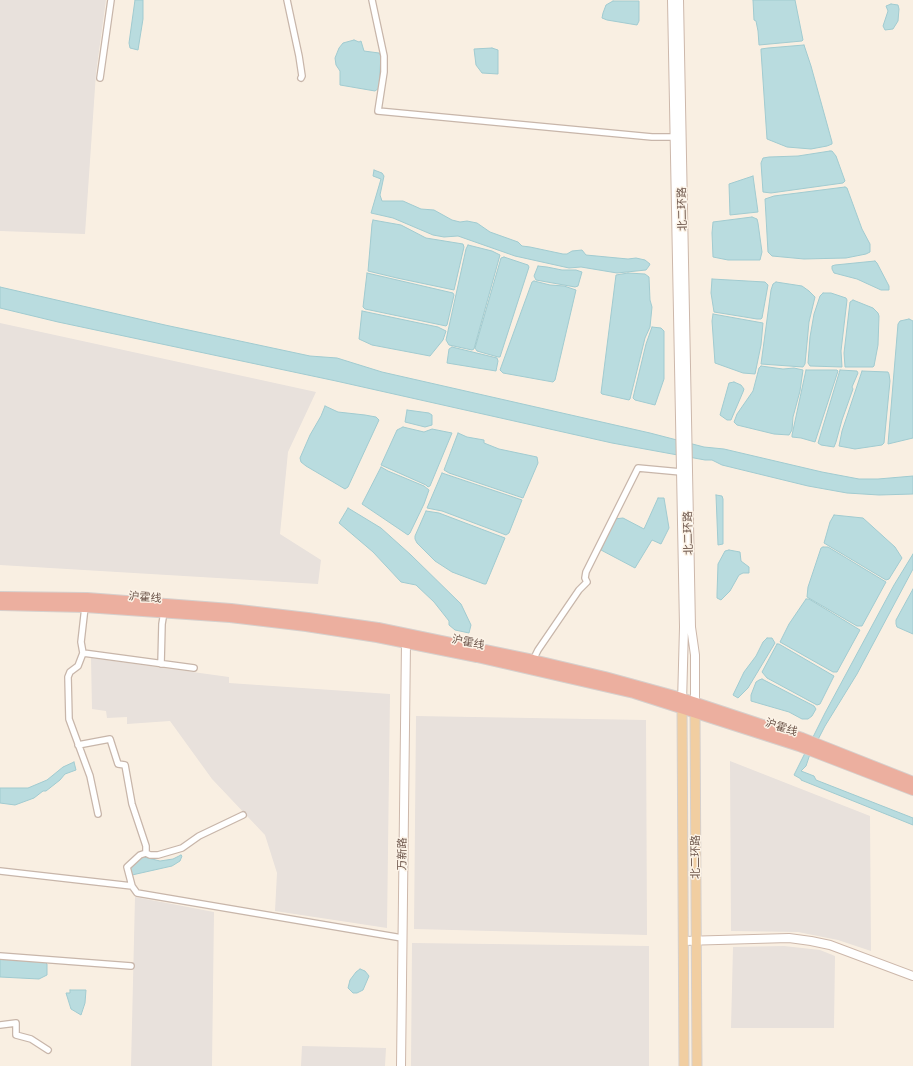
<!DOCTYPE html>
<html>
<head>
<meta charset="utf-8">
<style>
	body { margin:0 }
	canvas { display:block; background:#f9efe2 }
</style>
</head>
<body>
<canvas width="913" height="1066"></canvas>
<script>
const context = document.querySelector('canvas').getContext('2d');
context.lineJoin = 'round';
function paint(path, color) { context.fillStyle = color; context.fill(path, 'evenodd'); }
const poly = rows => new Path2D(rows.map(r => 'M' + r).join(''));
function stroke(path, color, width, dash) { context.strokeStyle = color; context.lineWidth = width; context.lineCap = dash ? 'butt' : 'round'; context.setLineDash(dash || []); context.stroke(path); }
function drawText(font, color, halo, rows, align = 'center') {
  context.font = font + ' Roboto,"Noto Sans SC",sans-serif'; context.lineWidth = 3; context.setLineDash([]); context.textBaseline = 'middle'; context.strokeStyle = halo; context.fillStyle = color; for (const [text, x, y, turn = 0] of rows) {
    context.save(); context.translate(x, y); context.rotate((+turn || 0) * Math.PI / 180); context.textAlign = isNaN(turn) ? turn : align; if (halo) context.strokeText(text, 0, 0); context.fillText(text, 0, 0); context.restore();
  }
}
paint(poly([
	[0,0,106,0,96,73,85,234,0,231],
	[0,323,316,392,288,452,280,534,321,560,318,584,0,565],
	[91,658,229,677,229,683,390,694,387,928,275,911,277,873,265,835,212,779,170,721,127,724,127,717,107,718,106,711,92,709],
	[416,716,646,720,647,935,414,929],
	[730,761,870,816,871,951,838,940,798,932,731,931],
	[135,897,214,912,212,1066,131,1066],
	[412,943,649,946,649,1066,411,1066],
	[784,946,820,950,835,956,834,1028,731,1028,733,947],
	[302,1046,386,1048,385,1066,301,1066]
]), '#e8e1dc');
const water = poly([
	[135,0,143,0,143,19,138,50,130,48,129,43,135,0],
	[753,0,795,0,803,40,802,41,759,45,758,31,756,21,754,20,753,0],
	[613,1,639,1,639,21,637,25,607,20,602,18,603,13,606,5,613,1],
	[891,4,898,5,899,9,898,21,893,29,885,30,883,26,888,11,886,6,891,4],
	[354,40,359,42,361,41,364,51,379,53,381,56,379,88,375,91,340,85,340,71,336,65,335,58,339,48,343,43,354,40],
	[804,45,811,66,832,142,832,144,827,146,811,149,787,147,767,139,761,51,761,49,768,48,804,45],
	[492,48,498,50,498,74,482,73,476,65,474,49,492,48],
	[830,151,832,151,836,156,845,181,843,183,771,193,763,192,761,163,763,158,769,157,798,156,830,151],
	[374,170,382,173,384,176,380,195,382,201,403,201,421,209,434,210,452,220,460,222,467,221,477,223,490,232,518,242,522,246,530,247,563,254,567,254,572,251,582,250,586,255,628,259,636,258,645,260,650,264,649,266,646,270,617,273,581,267,569,268,515,256,458,236,444,237,433,235,393,218,371,213,381,179,373,176,374,170],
	[753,176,758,212,730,215,729,184,753,176],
	[845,187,847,188,862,229,870,244,870,252,866,254,846,258,804,259,772,256,768,252,765,199,774,196,845,187],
	[752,217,757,219,758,223,762,252,760,260,728,260,713,257,712,233,713,222,752,217],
	[373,220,401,225,426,238,463,244,464,247,454,290,397,278,368,271,372,224,373,220],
	[468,245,492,251,500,255,477,338,474,349,472,350,449,345,446,340,466,249,468,245],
	[504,257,528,265,529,267,500,357,498,357,477,351,475,348,501,258,504,257],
	[875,261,877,263,889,286,889,290,881,290,857,279,834,273,832,269,832,266,835,265,875,261],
	[538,266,547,267,562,270,576,270,582,272,578,286,575,287,536,280,534,276,538,266],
	[367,273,453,293,454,295,447,325,446,326,365,309,363,307,367,273],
	[628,273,645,274,649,277,650,300,652,307,650,327,645,338,630,399,629,400,602,394,601,393,616,275,628,273],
	[712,279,765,282,768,285,762,318,761,319,757,319,714,312,711,293,712,279],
	[534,281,550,285,564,286,576,290,555,380,553,382,503,373,500,370,532,282,534,281],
	[776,282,802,286,809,291,815,297,809,322,805,364,803,367,761,364,771,290,773,284,776,282],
	[0,287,165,325,310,356,337,358,382,372,650,433,704,447,724,449,822,472,859,479,878,479,913,476,913,494,879,495,847,493,808,486,722,465,712,460,705,460,612,443,336,381,58,322,0,308,0,287],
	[823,293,831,293,846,298,847,300,841,351,842,367,810,366,808,363,810,337,814,314,820,296,823,293],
	[853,300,873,308,878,313,879,316,878,345,874,366,873,367,845,367,844,353,850,302,853,300],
	[362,311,438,327,446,331,443,340,430,356,372,345,359,339,362,311],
	[713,314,763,323,761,345,755,374,743,373,715,363,712,321,713,314],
	[909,319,913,321,913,438,888,444,898,324,900,321,909,319],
	[652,327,661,328,664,331,664,379,655,405,635,400,633,398,646,344,652,327],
	[452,347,497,358,498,361,496,371,447,363,449,349,452,347],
	[761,366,783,369,794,368,803,370,800,391,793,417,792,430,789,435,774,434,737,425,734,422,737,414,753,391,759,368,761,366],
	[806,370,837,370,838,371,815,442,801,438,792,437,792,435,806,370],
	[840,370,857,371,858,373,852,387,853,389,842,420,836,442,834,447,821,445,818,443,840,370],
	[862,371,888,372,889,374,890,381,884,443,882,445,855,449,839,446,842,431,862,371],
	[734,382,741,385,744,389,743,392,731,420,727,420,720,415,729,383,734,382],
	[325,406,338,412,365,415,376,417,379,420,348,487,345,489,306,466,301,462,300,458,310,435,321,416,325,406],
	[407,410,429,413,432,415,432,425,425,427,405,422,407,410],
	[403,427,424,432,432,429,452,433,430,486,428,487,426,485,381,465,397,430,403,427],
	[458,433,467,437,484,440,484,443,499,449,537,457,538,463,523,498,449,473,444,470,458,433],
	[381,467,388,471,424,486,429,490,424,504,410,533,408,535,362,504,381,467],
	[442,473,522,500,509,533,506,535,442,511,427,508,442,473],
	[716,495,722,496,723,499,723,544,718,545,716,495],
	[658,498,664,498,669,528,661,544,652,540,635,568,601,550,614,519,623,518,644,529,658,498],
	[348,508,381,528,411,555,461,604,471,625,469,633,455,630,449,625,449,621,434,602,416,585,401,582,373,552,339,523,348,508],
	[426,511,439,513,505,538,486,584,484,584,452,572,435,561,417,543,415,539,415,536,426,511],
	[834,515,863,518,895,547,902,558,889,579,886,580,824,543,830,522,834,515],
	[823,547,828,547,886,582,862,626,857,626,807,597,808,587,821,548,823,547],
	[729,550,740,552,741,561,749,567,749,573,743,573,739,575,730,591,721,600,717,598,717,594,718,564,725,551,729,550],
	[913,554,913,569,857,674,825,726,809,757,806,766,801,771,814,776,816,780,913,818,913,825,801,780,801,779,794,775,825,713,894,585,913,554],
	[913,589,913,634,897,627,896,624,896,620,902,609,913,589],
	[806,599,809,599,860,630,837,672,833,672,780,642,789,624,806,599],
	[767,638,772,638,775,643,748,688,738,698,733,695,744,672,756,656,763,642,767,638],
	[777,644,779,644,834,676,820,704,817,705,767,678,762,672,777,644],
	[762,679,814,706,816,709,812,716,808,719,802,719,789,712,751,701,751,695,756,682,759,680,762,679],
	[74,762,76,770,65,774,60,780,46,791,43,791,34,798,15,805,0,803,0,788,28,788,47,780,63,767,74,762],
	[181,855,182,856,180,861,172,866,132,875,130,868,139,859,144,857,160,861,173,859,181,855],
	[0,958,45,962,47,964,47,975,39,979,0,977,0,958],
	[360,969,365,971,369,976,363,990,357,993,353,993,348,988,350,980,356,972,360,969],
	[70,990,86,990,85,1003,81,1015,71,1009,66,993,70,993,70,990]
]);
paint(water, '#b9dcdf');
stroke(water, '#a1cbd0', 1);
const street = poly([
	[287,0,299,56,302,76,301,78],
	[372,0,384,56,384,72,378,111,652,137,675,137],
	[100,78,111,0],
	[85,607,81,642,83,653,194,668],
	[83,653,78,666,70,672,68,677,69,719,90,776,98,814],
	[533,660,538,650,579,590,587,582,585,578,586,572,638,468,681,472],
	[161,664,162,624,164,612],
	[78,745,110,739,118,764,125,765,132,804,146,846,146,853,140,855,127,867,132,886],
	[146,853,150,855,158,855,182,848,199,836,243,815],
	[0,871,132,886,137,893,402,938],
	[0,956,131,966],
	[0,1025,16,1023,16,1035,31,1039,48,1050]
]);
const secondary = poly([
	[672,0,684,627,682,703],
	[679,0,691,627,695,655,695,707],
	[683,941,789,938,811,941,830,945,913,976],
	[401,1066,406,642]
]);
const primary = poly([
	[682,708,684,1066],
	[695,712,697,1066]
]);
const highway = poly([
	[0,597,87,598,231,609,308,618,378,628,533,660,605,677,678,697,802,738,913,782],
	[0,605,85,607,230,617,306,626,377,637,477,657,634,693,799,746,913,790]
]);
stroke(street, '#c8b6aa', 8);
stroke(secondary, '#cdb8ab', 10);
stroke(primary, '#d6d0cd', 11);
stroke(highway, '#d6d0cd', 12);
stroke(street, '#fff', 5.5);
stroke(secondary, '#fff', 8);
stroke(primary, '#f1cea1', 9);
stroke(highway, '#ecaf9f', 10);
drawText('11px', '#6d564b', '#fcf3e7', [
	["北二环路",683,209,-91],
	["北二环路",689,533,-91],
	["沪霍线",145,598,4],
	["沪霍线",468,643,12],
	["沪霍线",781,728,18],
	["万新路",403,854,-89],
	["北二环路",696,857,-90]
]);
</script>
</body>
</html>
